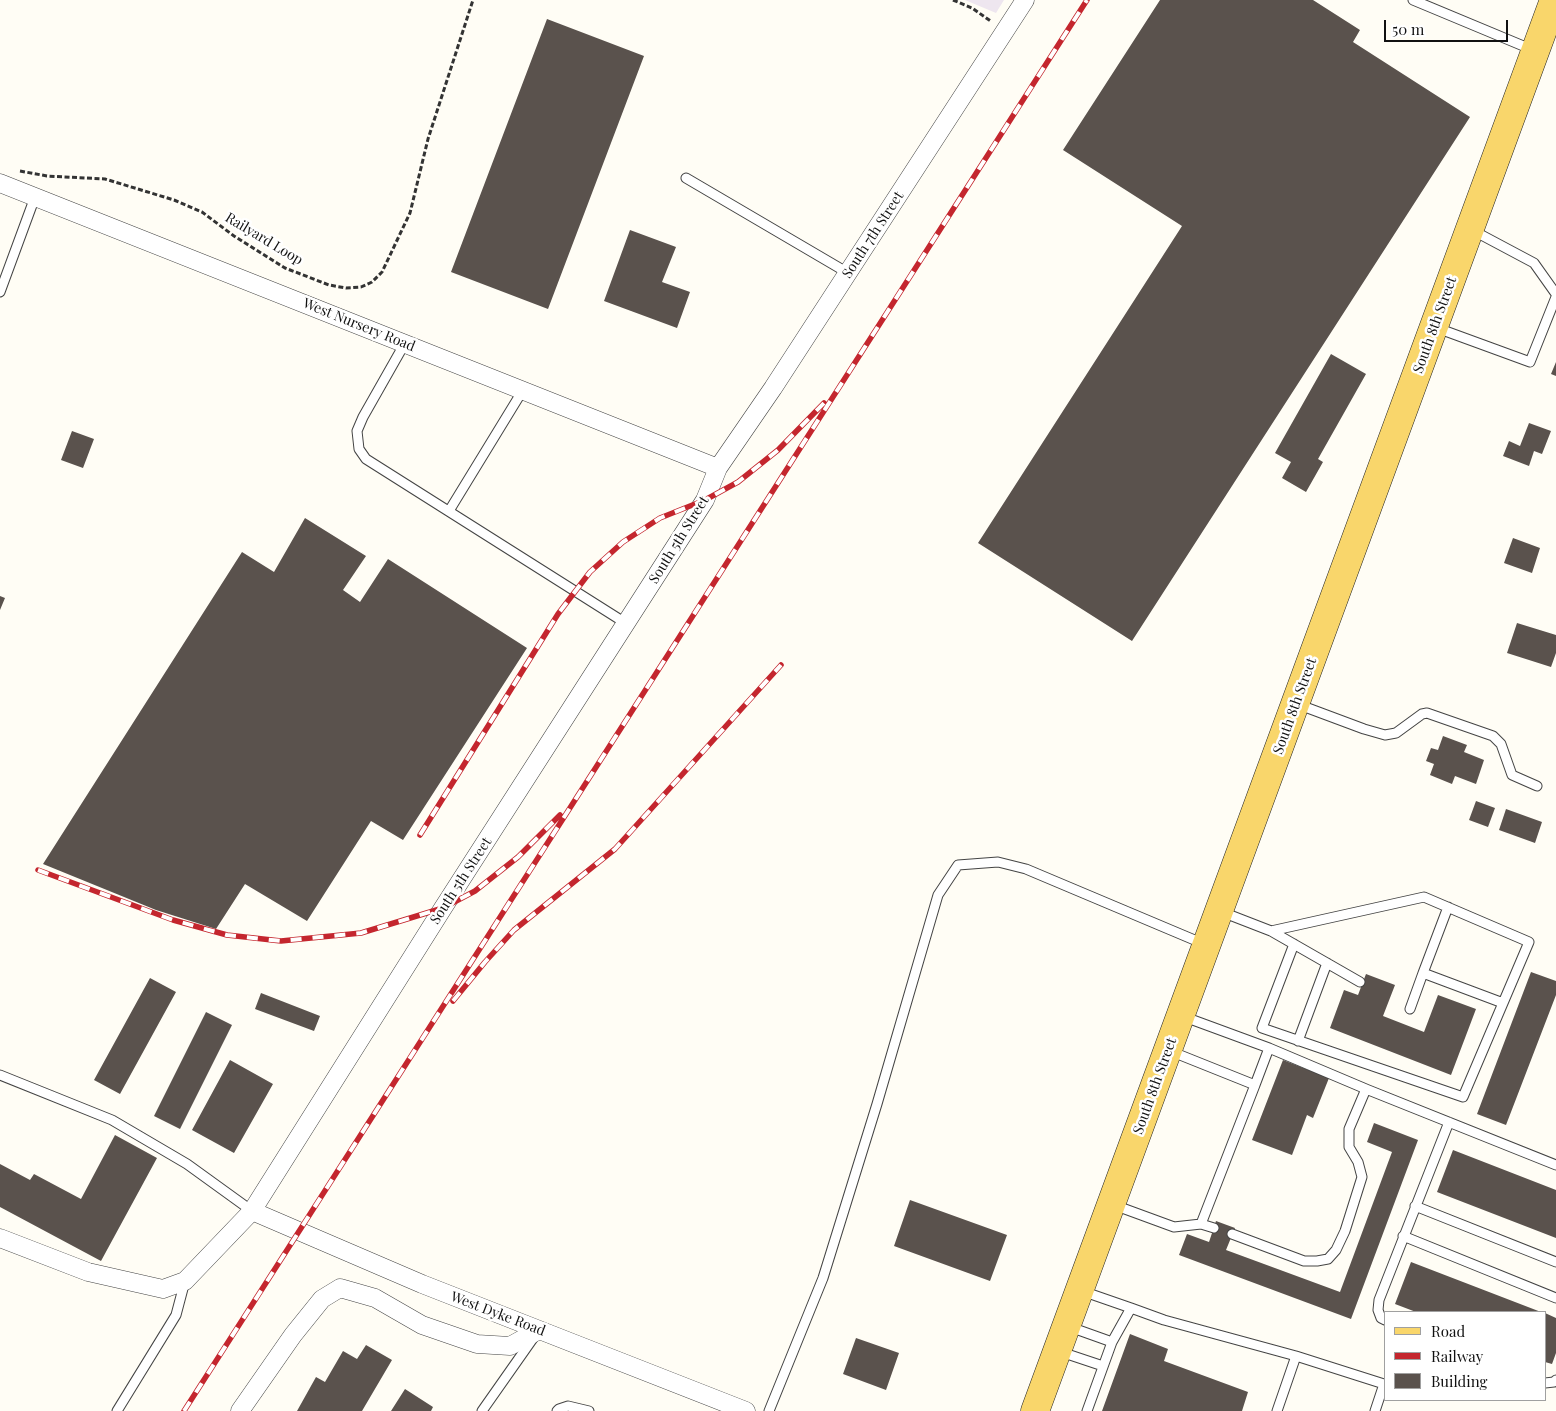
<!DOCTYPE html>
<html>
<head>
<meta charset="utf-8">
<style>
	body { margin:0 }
	#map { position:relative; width:1556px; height:1411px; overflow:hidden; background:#fffdf5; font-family:"Playfair Display",serif }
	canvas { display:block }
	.legend { position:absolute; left:1384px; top:1311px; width:162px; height:90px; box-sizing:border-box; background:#fff; border:1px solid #a0a0a0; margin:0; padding:6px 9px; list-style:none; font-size:15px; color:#111 }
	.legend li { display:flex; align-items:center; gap:10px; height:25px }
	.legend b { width:25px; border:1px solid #a0a0a0 }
	.scale { position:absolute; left:1384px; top:20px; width:124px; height:22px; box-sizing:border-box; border:2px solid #111; border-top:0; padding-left:6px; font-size:15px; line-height:18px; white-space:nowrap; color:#111; -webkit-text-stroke:4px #fff; paint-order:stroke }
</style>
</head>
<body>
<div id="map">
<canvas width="1556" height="1411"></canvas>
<ul class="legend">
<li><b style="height:6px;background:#f9d66b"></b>Road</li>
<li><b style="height:6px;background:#c4262e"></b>Railway</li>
<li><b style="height:14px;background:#5a524d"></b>Building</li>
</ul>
<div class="scale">50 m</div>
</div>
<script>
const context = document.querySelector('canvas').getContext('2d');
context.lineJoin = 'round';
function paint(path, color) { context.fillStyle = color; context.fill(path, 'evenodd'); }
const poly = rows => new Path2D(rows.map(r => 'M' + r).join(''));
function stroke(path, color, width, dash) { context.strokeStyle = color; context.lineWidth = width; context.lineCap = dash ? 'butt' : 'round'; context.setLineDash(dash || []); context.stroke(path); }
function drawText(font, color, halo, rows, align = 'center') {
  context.font = font + ' "Playfair Display",serif'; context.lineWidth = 5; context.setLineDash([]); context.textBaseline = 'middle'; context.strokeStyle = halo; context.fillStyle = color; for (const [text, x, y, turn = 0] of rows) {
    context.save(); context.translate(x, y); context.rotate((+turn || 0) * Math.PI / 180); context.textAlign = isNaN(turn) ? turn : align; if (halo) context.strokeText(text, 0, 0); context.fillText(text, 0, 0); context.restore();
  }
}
paint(poly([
	[965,0,1004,0,996,13]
]), '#eee6ef');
paint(poly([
	[1160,0,1313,0,1360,30,1353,42,1470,117,1132,641,978,543,1182,226,1063,150],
	[547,19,644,56,548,309,451,272],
	[630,230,676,247,662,282,690,292,677,328,604,301],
	[1331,354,1366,374,1318,459,1323,462,1306,492,1282,478,1291,462,1275,453],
	[1556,362,1556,376,1551,374],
	[1529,423,1551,431,1542,454,1534,451,1529,466,1503,456,1509,441,1520,446],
	[72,431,94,439,83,468,61,460],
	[305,518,366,556,343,590,360,602,388,559,527,648,403,840,371,821,307,921,245,884,216,929,156,910,43,864,242,552,274,572],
	[1513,538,1540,548,1532,573,1504,563],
	[0,596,5,598,0,610],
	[1517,623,1556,635,1556,653,1551,667,1507,653],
	[1443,736,1467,745,1464,752,1484,760,1476,784,1455,776,1452,784,1430,775,1434,764,1426,761,1431,748,1438,750],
	[1476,801,1495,808,1488,827,1469,820],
	[1506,809,1542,822,1535,843,1499,830],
	[1531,972,1556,981,1556,995,1506,1125,1477,1114],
	[1366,974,1395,985,1383,1016,1424,1032,1438,995,1476,1009,1451,1075,1330,1028,1344,990,1358,995],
	[150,978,176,992,120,1094,94,1080],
	[261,993,320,1016,314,1031,255,1009],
	[206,1012,232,1025,180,1129,154,1116],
	[230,1060,273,1084,234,1153,192,1130],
	[1283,1060,1329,1078,1313,1118,1307,1115,1292,1155,1252,1140],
	[1374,1123,1418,1140,1351,1319,1179,1255,1187,1234,1209,1242,1216,1221,1235,1228,1226,1250,1340,1292,1392,1152,1367,1142],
	[115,1135,157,1158,101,1261,0,1207,0,1164,30,1180,34,1174,81,1199],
	[1453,1150,1556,1190,1556,1238,1437,1192],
	[910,1200,1007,1235,990,1281,894,1246],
	[1411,1262,1541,1312,1416,1312,1395,1304],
	[1545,1313,1556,1318,1556,1353,1552,1364,1545,1362],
	[1130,1334,1168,1349,1164,1361,1248,1392,1242,1411,1102,1411],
	[856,1338,899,1353,886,1390,843,1374],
	[366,1345,392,1360,362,1411,297,1411,316,1377,325,1382,343,1351,357,1359],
	[405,1389,433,1407,431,1411,391,1411]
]), '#5a524d');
const service = poly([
	[1413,0,1533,50],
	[686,178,848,273],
	[1472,230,1534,263,1556,294],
	[0,292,35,197],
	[1437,328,1530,362,1556,297],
	[405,343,363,417,357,431,359,449,366,459,627,624],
	[449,511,523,390],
	[1297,704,1364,729,1385,735,1396,733,1422,714,1427,713,1493,736,1501,744,1512,775,1537,786],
	[1448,907,1423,973,1503,1003],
	[1222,912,1271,931,1424,897,1529,942,1463,1097,1262,1028,1294,944],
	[1271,931,1360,982],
	[1410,1009,1423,973],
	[1182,1016,1269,1048,1255,1085],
	[1298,1041,1327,963],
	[0,1075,112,1120,187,1164,252,1211],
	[1366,1089,1556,1165],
	[1114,1205,1174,1227,1201,1224,1255,1085,1170,1051],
	[1415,1206,1556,1262],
	[1201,1224,1214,1228],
	[1232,1234,1304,1261,1317,1261,1328,1259,1336,1250,1345,1231,1362,1177,1358,1162,1349,1147,1349,1129,1366,1089,1269,1048],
	[1403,1236,1556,1298],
	[1082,1291,1131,1308,1112,1342,1087,1411],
	[1131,1308,1164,1320,1296,1356,1384,1384,1375,1411],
	[1385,1320,1381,1318,1378,1310,1379,1300,1449,1122],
	[1070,1327,1112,1342],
	[1061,1352,1103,1366],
	[1545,1383,1554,1382,1556,1380],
	[117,1411,176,1315,185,1281],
	[482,1411,534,1337],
	[557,1411,559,1409,568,1406,589,1411],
	[769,1411,823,1278,877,1104,938,895,958,865,998,862,1026,869,1204,944],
	[1277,1411,1296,1356]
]);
const minor = poly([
	[0,183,718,468],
	[252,1211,422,1284,746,1411],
	[0,1238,88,1272,163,1289,185,1281,252,1211,443,908,705,500,718,468,773,388,1025,0],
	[240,1411,293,1335,322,1299,340,1288,375,1298,422,1325,477,1344,510,1346,539,1330]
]);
const primary = poly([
	[1035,1411,1554,0]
]);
stroke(service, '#444', 11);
stroke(minor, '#444', 19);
stroke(primary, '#222', 29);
stroke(poly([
	[953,0,972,8,992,22],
	[20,171,47,176,105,179,174,200,202,212,234,236,285,268,329,285,346,288,361,287,372,282,382,272,410,213,428,139,473,0]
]), '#333', 3, [5, 2.5]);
stroke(service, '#fff', 9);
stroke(minor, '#fff', 18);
stroke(primary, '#f9d66b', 28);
const rail = poly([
	[420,835,558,614,590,572,623,542,660,518,705,500,738,482,778,450,824,403],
	[38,870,173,920,227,935,281,941,361,933,443,908,475,891,518,857,560,815],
	[453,1001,485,962,514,930,615,849,781,665],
	[184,1411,1087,0]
]);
stroke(rail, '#c4262e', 5.5);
stroke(rail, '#fff', 4, [11]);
drawText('14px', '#111', '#fff', [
	["South 7th Street",873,235,-57],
	["Railyard Loop",264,239,31],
	["West Nursery Road",359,325,22],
	["South 8th Street",1435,325,-70],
	["South 5th Street",679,540,-58],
	["South 8th Street",1295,706,-70],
	["South 5th Street",461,881,-57],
	["South 8th Street",1155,1086,-70],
	["West Dyke Road",498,1314,21]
]);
</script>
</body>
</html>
